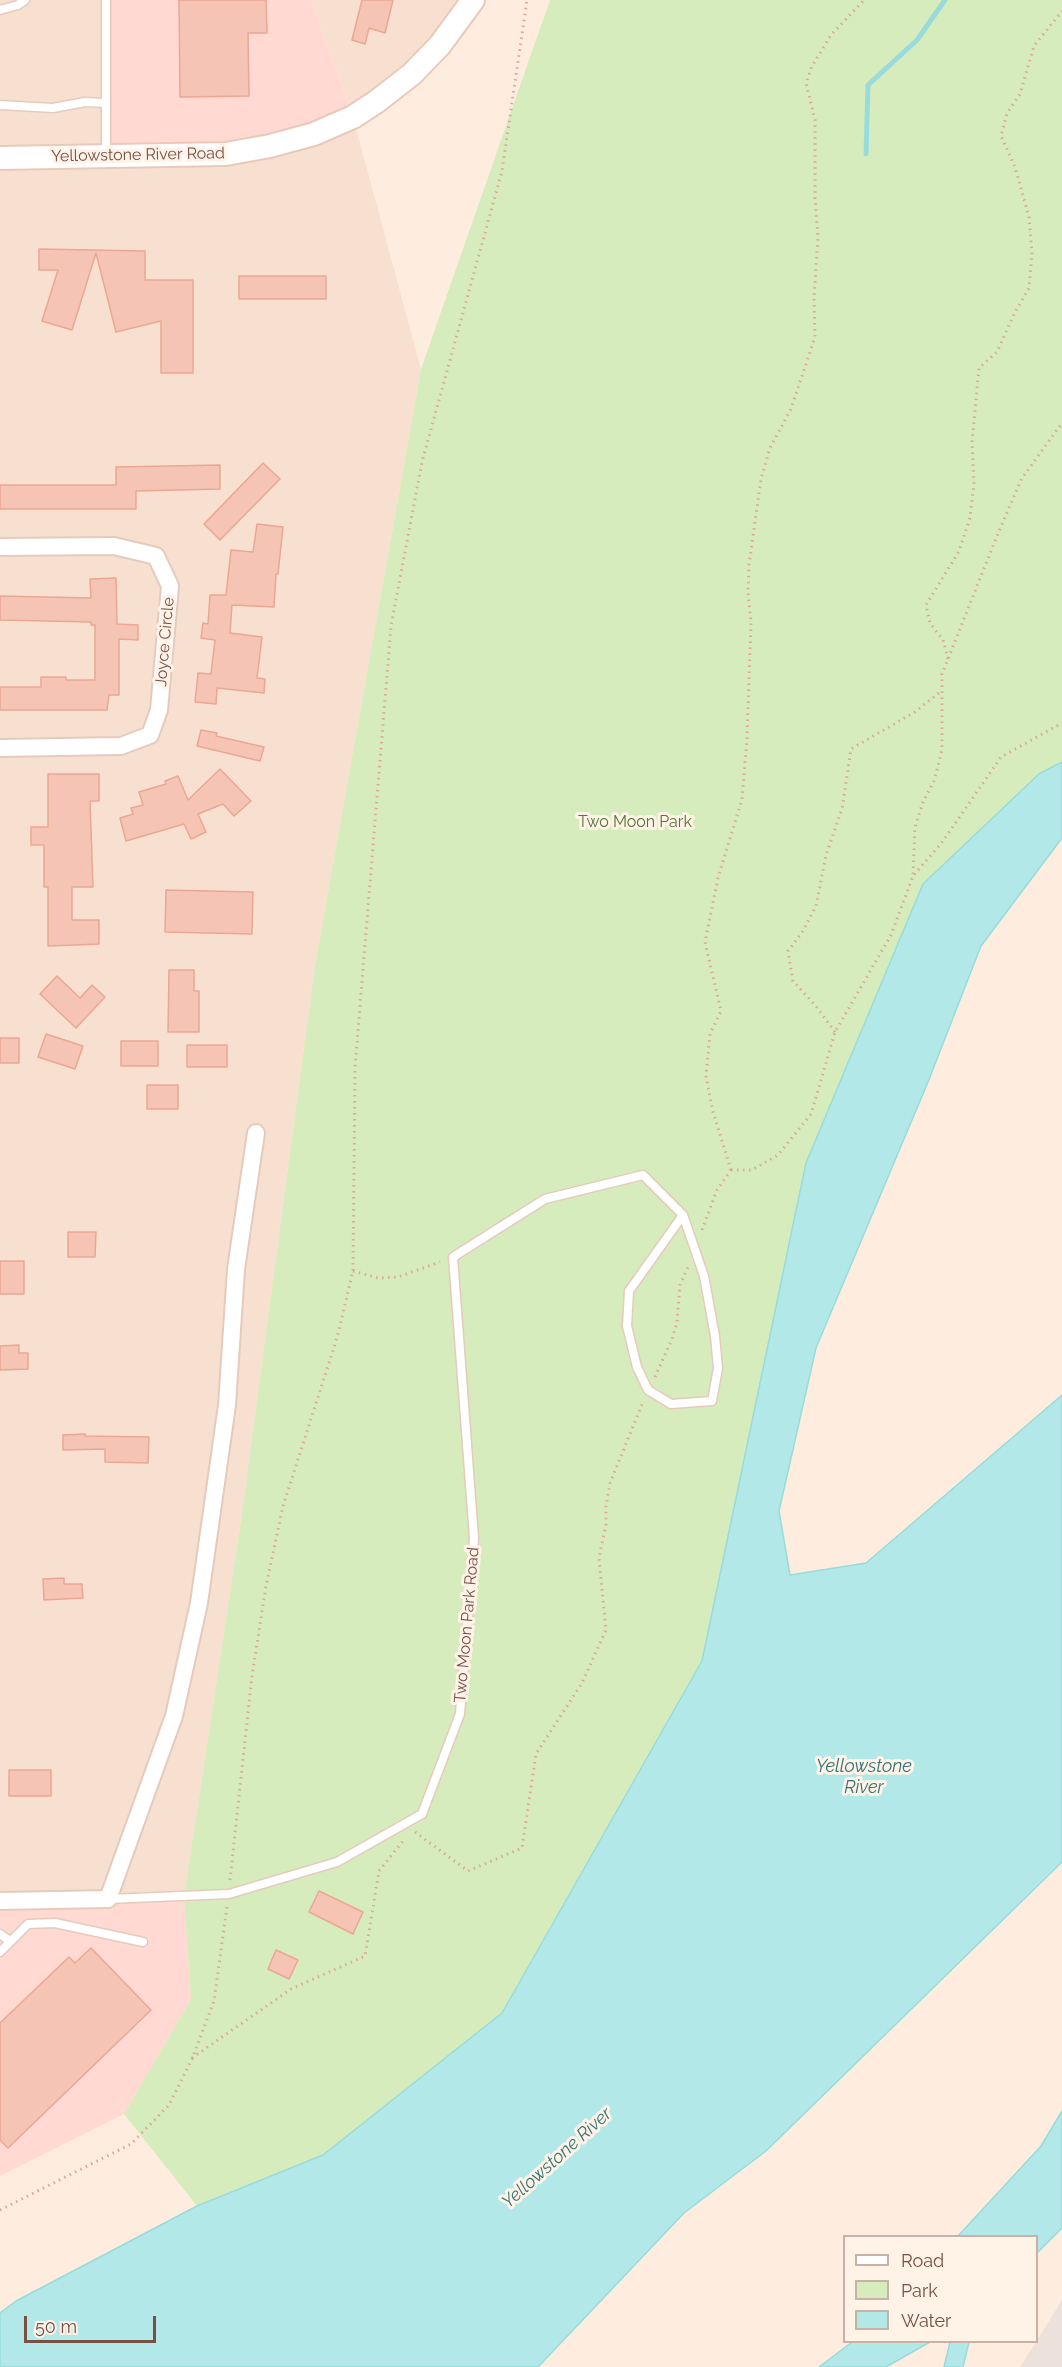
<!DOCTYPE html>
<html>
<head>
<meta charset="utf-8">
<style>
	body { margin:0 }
	#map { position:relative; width:1062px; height:2367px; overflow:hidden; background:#feeddf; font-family:Raleway,sans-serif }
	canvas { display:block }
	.legend { position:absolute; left:843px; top:2235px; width:195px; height:108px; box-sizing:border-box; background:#fff2e7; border:2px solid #c8b1a6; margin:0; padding:8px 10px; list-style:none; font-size:18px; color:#764f45 }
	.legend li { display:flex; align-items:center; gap:12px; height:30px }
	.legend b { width:30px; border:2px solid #c8b1a6 }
	.scale { position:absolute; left:24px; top:2316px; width:132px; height:27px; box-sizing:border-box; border:3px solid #764f45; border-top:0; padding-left:8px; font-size:18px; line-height:21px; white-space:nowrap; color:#764f45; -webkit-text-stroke:4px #fff2e7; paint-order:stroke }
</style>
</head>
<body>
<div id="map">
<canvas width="1062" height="2367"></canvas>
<ul class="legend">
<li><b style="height:8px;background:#fff"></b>Road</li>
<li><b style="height:16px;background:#d7ecbd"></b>Park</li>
<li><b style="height:16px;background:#b2e9e8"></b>Water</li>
</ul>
<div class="scale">50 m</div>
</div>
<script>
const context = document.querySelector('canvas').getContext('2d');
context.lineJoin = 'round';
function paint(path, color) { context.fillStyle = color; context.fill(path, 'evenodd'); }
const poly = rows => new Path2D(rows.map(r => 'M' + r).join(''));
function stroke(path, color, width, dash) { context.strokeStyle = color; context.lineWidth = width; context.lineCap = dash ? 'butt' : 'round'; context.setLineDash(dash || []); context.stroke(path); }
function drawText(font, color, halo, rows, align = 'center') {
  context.font = font + ' Raleway,sans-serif'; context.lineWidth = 6; context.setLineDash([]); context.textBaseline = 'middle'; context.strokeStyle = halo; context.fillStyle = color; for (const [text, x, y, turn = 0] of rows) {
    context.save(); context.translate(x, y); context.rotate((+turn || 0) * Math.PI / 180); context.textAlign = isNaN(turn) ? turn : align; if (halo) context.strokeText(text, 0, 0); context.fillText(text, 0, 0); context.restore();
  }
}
paint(poly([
	[0,0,105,0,353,116,311,0,473,0,353,117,421,369,315,965,241,1520,184,1896,0,1901]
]), '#f8e0d0');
paint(poly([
	[105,0,311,0,353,117,314,134,106,156],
	[184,1896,191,1999,124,2114,0,2176,0,1901]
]), '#ffd9d2');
paint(poly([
	[1062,2300,1062,2367,1020,2367,1036,2342]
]), '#ece1db');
paint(poly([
	[550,0,1062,0,1062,762,1039,774,806,1163,702,1661,502,2013,323,2155,197,2206,124,2114,191,1999,184,1896,241,1520,315,965,421,369]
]), '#d7ecbd');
const water = poly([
	[1062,762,1062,838,981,946,928,1082,816,1348,779,1511,790,1575,866,1563,1062,1395,1062,1862,766,2151,684,2213,538,2367,0,2367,0,2313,16,2301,197,2206,323,2155,502,2013,702,1661,806,1163,923,884,1039,774,1062,762],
	[1062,2111,1062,2228,1037,2253,1036,2236,958,2236,1041,2146,1062,2111],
	[852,2342,930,2342,886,2367,819,2367,852,2342],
	[950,2342,969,2342,963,2367,944,2367,950,2342]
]);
paint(water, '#b2e9e8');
stroke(water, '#98dbdb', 1.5);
stroke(poly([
	[866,154,868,85,917,40,945,0]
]), '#98dbdb', 5);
const building = poly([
	[179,0,266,0,267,33,248,33,249,96,180,97,179,0],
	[362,0,393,0,385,33,369,28,365,44,352,40,362,0],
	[39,249,145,251,145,280,193,280,193,373,161,373,161,321,116,332,96,253,72,330,42,321,58,270,39,270,39,249],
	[239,276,326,276,326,299,239,299,239,276],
	[263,463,280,479,220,540,204,524,263,463],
	[220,465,220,489,136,491,136,509,0,509,0,485,116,485,116,467,220,465],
	[257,524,283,527,278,574,276,574,274,607,232,605,230,633,262,637,257,678,265,679,264,693,217,688,216,704,195,702,198,673,211,674,215,640,201,638,203,623,208,624,210,595,226,595,231,550,253,552,257,524],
	[116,578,117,624,138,625,138,640,119,639,119,695,109,695,107,710,0,710,0,687,41,687,41,677,66,677,66,680,95,680,95,625,91,625,91,622,0,620,0,596,91,598,90,579,116,578],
	[201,730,217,733,216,736,264,747,260,761,197,746,201,730],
	[220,769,251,801,234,816,223,804,198,814,206,832,191,839,184,824,126,841,120,818,133,814,131,808,143,805,139,792,166,784,165,781,178,776,188,800,220,769],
	[48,774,99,774,99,801,90,801,93,887,72,887,72,920,99,920,99,944,48,946,48,887,44,887,44,845,31,845,31,827,48,827,48,774],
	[166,890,253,892,252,934,165,932,166,890],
	[169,970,194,970,194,991,199,991,199,1032,168,1032,169,970],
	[57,976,80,998,92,985,105,997,76,1028,40,994,57,976],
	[46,1034,83,1046,75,1069,38,1057,46,1034],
	[0,1038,19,1038,19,1063,0,1063,0,1038],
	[121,1041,158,1041,158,1066,121,1066,121,1041],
	[187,1045,227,1045,227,1067,187,1067,187,1045],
	[147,1085,178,1085,178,1109,147,1109,147,1085],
	[68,1232,96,1232,95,1257,68,1257,68,1232],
	[0,1261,24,1261,24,1294,0,1294,0,1261],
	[19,1345,19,1353,28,1353,28,1369,0,1370,0,1346,19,1345],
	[85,1434,85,1436,149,1437,148,1463,105,1462,105,1449,63,1450,63,1435,85,1434],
	[64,1578,64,1584,82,1584,83,1598,44,1600,43,1579,64,1578],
	[9,1770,51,1770,51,1796,9,1796,9,1770],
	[319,1891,363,1912,353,1934,309,1912,319,1891],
	[91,1948,151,2010,8,2148,0,2140,0,2023,69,1957,75,1963,91,1948],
	[276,1950,298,1960,289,1979,268,1969,276,1950]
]);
paint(building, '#f6c4b4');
stroke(building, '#eaa793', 1.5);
const lane = poly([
	[0,10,18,5,25,0],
	[0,105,53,108,85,102,106,103],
	[106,156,106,0],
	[108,1899,229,1894,337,1862,422,1814,460,1714,474,1538,453,1257,545,1199,643,1175,683,1215,629,1291,627,1326,637,1367,648,1390,671,1404,712,1401,718,1368,715,1336,704,1276,683,1215],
	[0,1934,10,1941],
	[0,1952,28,1924,55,1923,143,1942]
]);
const street = poly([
	[0,547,114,546,156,556,170,586,159,710,150,735,121,746,0,748],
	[0,1901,108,1899,174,1716,199,1603,227,1405,236,1269,256,1133]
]);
const secondary = poly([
	[0,158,226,154,270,146,314,134,353,117,376,102,412,74,440,45,473,0]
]);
stroke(lane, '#e5cabd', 11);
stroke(street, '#e5cabd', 20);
stroke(secondary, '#eac9ba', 26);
stroke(poly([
	[948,659,943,640,930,623,926,605,959,551,970,518,974,483,972,442,979,368,997,352,1014,314,1029,288,1032,253,1029,217,1015,167,1001,136,1007,113,1020,94,1034,46,1062,11],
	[913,874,915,827,923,802,934,781,942,750,942,674,999,531,1022,478,1062,423],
	[835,1032,815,1005,793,981,788,951,803,931,816,906,826,855,842,809,851,749,915,712,941,691],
	[731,1170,713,1112,706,1076,710,1034,721,1011,705,942,718,878,742,799,747,739,751,622,748,593,749,565,761,479,770,448,791,409,815,337,814,298,818,237,815,198,815,120,806,83,812,66,831,35,864,0],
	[731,1170,752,1170,778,1155,811,1114,835,1032,891,935,913,876,943,841,1001,757,1062,723],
	[702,1230,717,1190,731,1170],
	[353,1271,378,1278,398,1277,440,1262],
	[655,1377,672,1339,677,1322,680,1285,688,1267],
	[415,1832,468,1871,522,1848,536,1754,582,1683,606,1630,599,1558,606,1524,606,1506,610,1483,643,1402],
	[230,1880,252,1676,266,1586,283,1506,337,1338,353,1271,355,1067,391,626,422,462,502,171,527,0],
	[192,2058,291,1989,365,1956,379,1871,403,1841],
	[0,2210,131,2144,169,2105,192,2059,214,2001,227,1907]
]), '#daa898', 3, [1.5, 4.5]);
stroke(lane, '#fff', 8);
stroke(street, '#fff', 16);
stroke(secondary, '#fff', 22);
drawText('16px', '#764f45', '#fff2e7', [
	["Yellowstone River Road",138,155,-1],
	["Joyce Circle",165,642,-85],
	["Two Moon Park Road",467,1625,-85]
]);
drawText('16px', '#55773a', '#fff2e7', [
	["Two Moon Park",635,822]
]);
drawText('italic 18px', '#357576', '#fff2e7', [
	["Yellowstone",864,1767],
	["River",864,1788],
	["Yellowstone River",557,2158,-42]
]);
</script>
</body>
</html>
